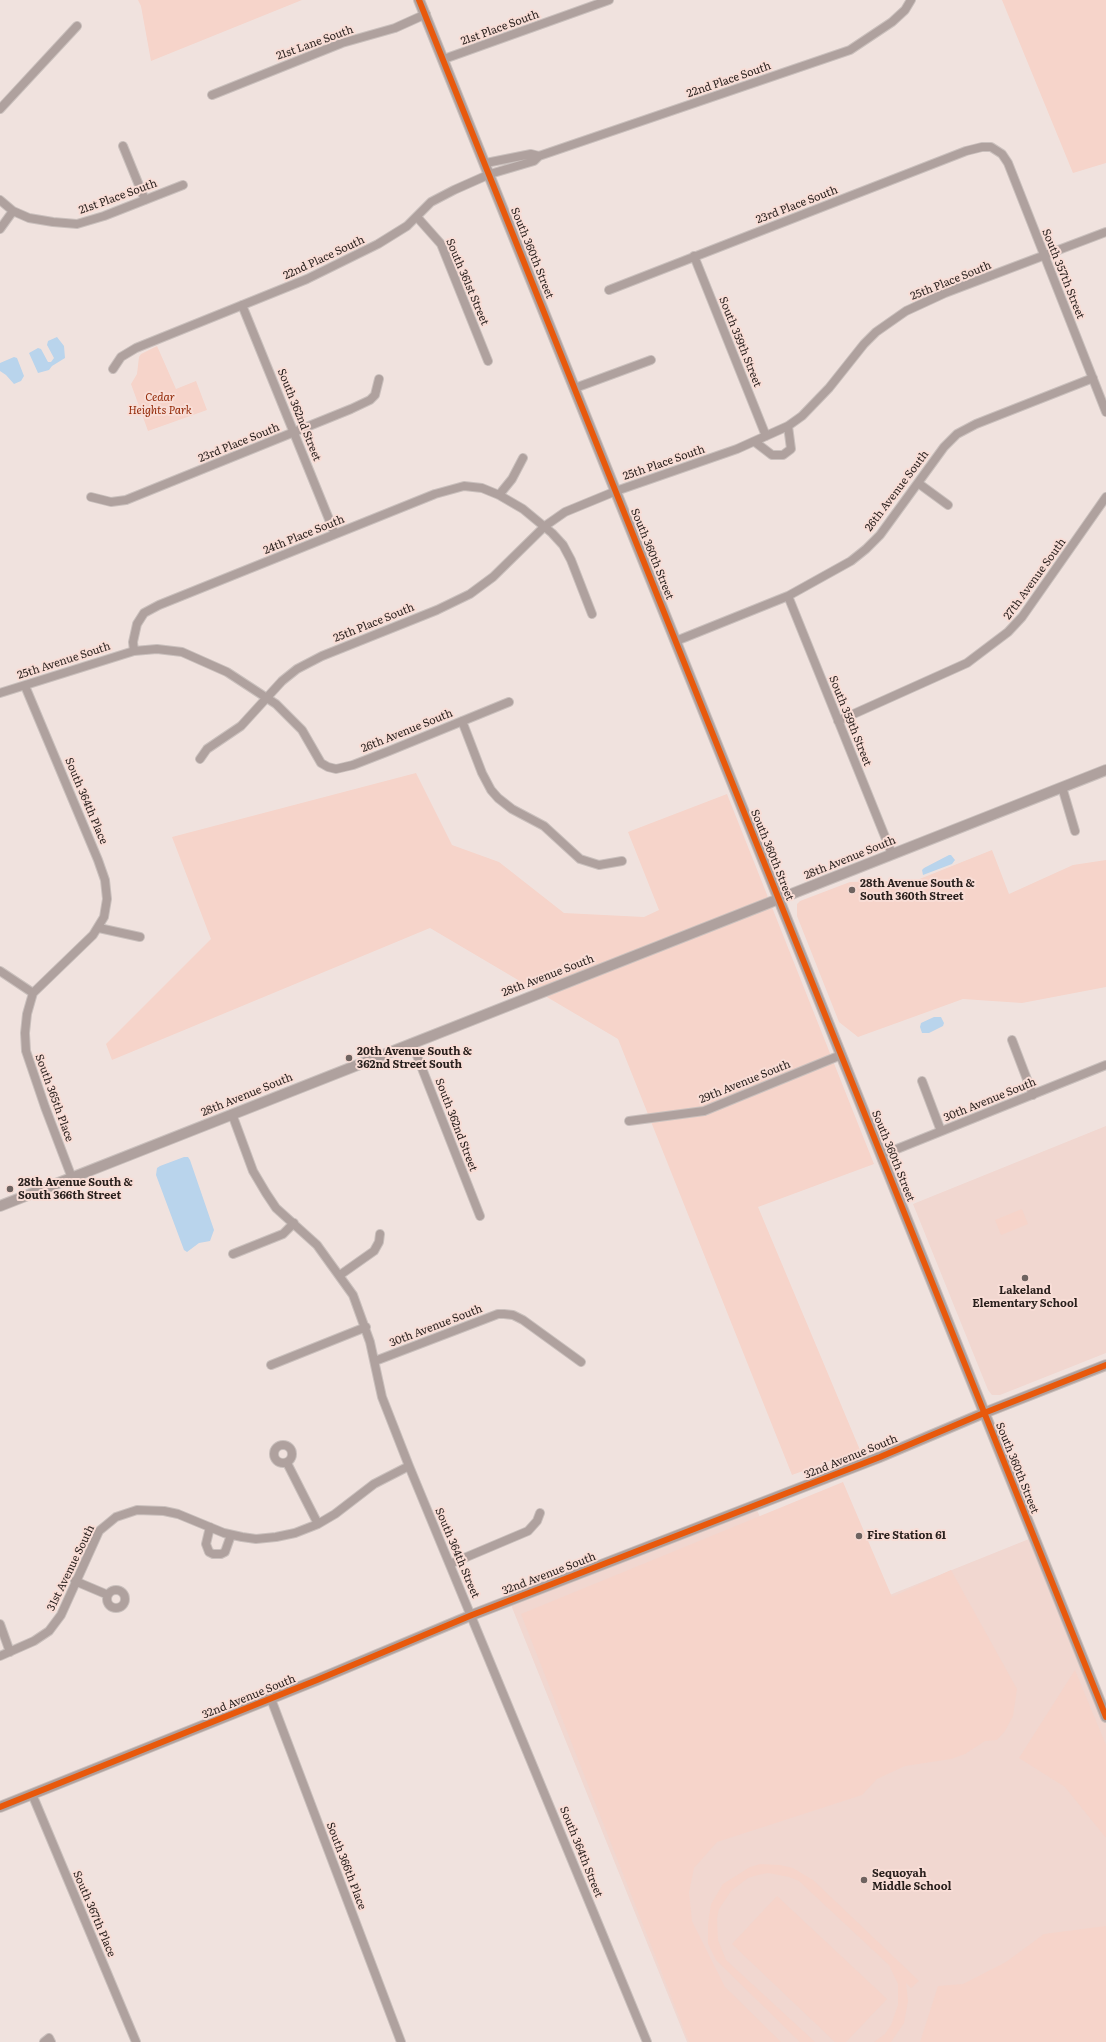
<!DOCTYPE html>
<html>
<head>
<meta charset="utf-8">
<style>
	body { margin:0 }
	canvas { display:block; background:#f0e2de }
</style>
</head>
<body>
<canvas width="1106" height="2042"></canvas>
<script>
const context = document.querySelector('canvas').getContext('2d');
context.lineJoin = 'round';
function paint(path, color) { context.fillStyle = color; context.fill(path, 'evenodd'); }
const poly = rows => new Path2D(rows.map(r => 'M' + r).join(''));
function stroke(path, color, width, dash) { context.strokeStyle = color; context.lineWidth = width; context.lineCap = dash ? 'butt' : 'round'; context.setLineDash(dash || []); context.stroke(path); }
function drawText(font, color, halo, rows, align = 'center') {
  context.font = font + ' Literata,serif'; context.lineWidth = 4; context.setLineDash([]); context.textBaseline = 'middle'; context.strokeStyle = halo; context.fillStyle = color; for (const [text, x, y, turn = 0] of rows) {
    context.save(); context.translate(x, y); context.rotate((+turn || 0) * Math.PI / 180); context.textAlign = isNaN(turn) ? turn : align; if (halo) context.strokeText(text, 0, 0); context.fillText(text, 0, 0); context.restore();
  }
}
paint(poly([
	[1106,1126,1106,1353,1000,1395,992,1395,988,1390,913,1204],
	[755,1505,805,1629,1034,1537,1106,1717,1106,2042,687,2042,509,1600]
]), '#f1d7d0');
paint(poly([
	[138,0,302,0,151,61,141,6],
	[1002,0,1106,0,1106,163,1073,173],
	[157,346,176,389,196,381,207,410,148,431,131,384,137,374,139,357,141,354],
	[416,773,452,845,499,862,564,913,644,917,659,910,628,832,727,794,874,1164,758,1207,860,1450,792,1475,618,1039,430,928,112,1060,106,1044,211,939,172,837],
	[992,850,1009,894,1073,865,1106,860,1106,987,1022,1003,963,999,858,1037,839,1022,797,916,797,904,800,901,850,882,917,880],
	[1022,1209,1028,1224,1001,1235,995,1220],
	[843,1482,892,1597,951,1570,1017,1689,1013,1716,1005,1731,997,1740,985,1741,965,1754,951,1759,905,1766,877,1779,862,1795,717,1842,694,1868,689,1892,692,1921,725,1987,781,2042,689,2042,521,1614],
	[1075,1670,1106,1745,1106,1838,1065,1787,1019,1758],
	[760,1864,780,1865,793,1868,813,1880,919,1981,911,1988,906,1983,908,2001,904,2023,891,2042,874,2042,885,2034,891,2025,898,2005,898,1984,889,1965,799,1881,789,1877,768,1873,758,1875,748,1878,731,1891,719,1909,717,1919,718,1940,726,1960,815,2042,800,2042,716,1960,708,1944,708,1924,711,1904,723,1884,750,1867],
	[777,1896,887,1999,846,2042,835,2042,732,1944],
	[1106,1926,1106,2042,920,2042,938,1986,963,1984,1006,1962,1044,1934]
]), '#f6d4ca');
paint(poly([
	[57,337,64,346,65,358,52,366,49,370,38,373,29,353,38,348,41,349,48,362,51,362,54,358,47,345,48,341],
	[14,357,17,358,24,376,21,381,14,384,6,375,0,371,0,363],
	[949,855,951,855,955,860,952,864,923,875,922,870,924,868],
	[934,1017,941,1017,944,1023,943,1026,929,1033,922,1033,920,1027,921,1023],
	[184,1157,188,1157,190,1160,214,1230,210,1241,199,1243,187,1252,184,1250,156,1175,157,1168,160,1166]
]), '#b9d4ec');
const minor = poly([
	[444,59,609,0],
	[212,95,342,43,395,28,426,14],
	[0,109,77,26],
	[123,146,145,200],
	[486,163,531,154,539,156],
	[0,200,13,211,29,218,53,222,77,224,104,216,183,185],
	[417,217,441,244,488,361],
	[0,229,13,211],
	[694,256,766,436],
	[609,290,966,151,982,147,991,147,1002,154,1008,163,1106,412],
	[242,305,335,534],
	[113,369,121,357,136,348,307,279,378,244,407,226,431,202,454,190,490,174,534,161,539,156,850,50,892,22,905,10,911,0],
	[575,388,651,360],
	[755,442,772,455,783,455,791,449,788,426],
	[918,483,948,505],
	[499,495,512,479,523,458],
	[91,497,111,502,126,500,351,409,370,400,375,395,379,379],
	[788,596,892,854],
	[676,641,788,596,851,561,866,549,880,535,944,447,957,434,976,424,1093,378],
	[134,651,133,642,137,624,144,613,159,605,435,494,464,486,482,488,499,495,523,509,552,533,563,545,571,560,592,614],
	[25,686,98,860,105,880,107,899,104,917,93,935,33,993],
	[0,693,134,651,157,649,182,652,227,672,276,704,302,730,321,763,328,767,336,769,353,765,389,751,509,702],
	[462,721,482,773,491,790,498,798,512,809,544,826,580,859,599,865,622,861],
	[838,721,967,663,1008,632,1022,617,1106,497],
	[200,759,207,749,241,726,282,681,297,669,322,656,437,610,470,594,493,577,545,526,565,512,616,491,737,449,788,426,802,416,829,388,864,344,876,332,906,311,945,293,1106,232],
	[1062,787,1075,831],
	[99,928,140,937],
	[0,971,33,993,27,1014,25,1033,26,1051,45,1107,72,1178],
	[1012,1040,1033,1095],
	[412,1043,480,1216],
	[922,1081,941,1131],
	[232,1114,253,1171,266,1193,276,1208,317,1245,353,1295,370,1342,382,1397,409,1466,647,2042],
	[629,1121,704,1111,841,1055],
	[882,1155,1106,1065],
	[233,1254,283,1234,294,1223],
	[340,1275,374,1251,379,1242,380,1234],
	[375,1361,498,1314,504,1314,513,1315,523,1320,581,1362],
	[271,1365,366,1327],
	'274 1454a9 9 0 1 1 18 0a9 9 0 1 1-18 0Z',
	[287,1463,318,1524],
	[210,1527,206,1544,209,1552,213,1554,221,1554,225,1552,231,1535],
	[450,1564,528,1531,537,1521,540,1513],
	[75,1581,108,1595],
	'107 1599a9 9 0 1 1 18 0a9 9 0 1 1-18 0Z',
	[0,1624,10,1652],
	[0,1656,34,1641,49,1631,61,1615,99,1531,116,1517,137,1510,164,1511,178,1514,224,1533,242,1537,256,1539,276,1537,295,1533,318,1524,335,1514,374,1484,409,1466],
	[271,1699,401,2042],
	[32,1794,136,2042],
	[44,2042,49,2038,51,2042]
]);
const tertiary = poly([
	[419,0,1106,1717],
	[0,1206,1106,770],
	[0,1807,317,1680,472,1615,880,1457,984,1413,1106,1365]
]);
stroke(minor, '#cac0bd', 10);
stroke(tertiary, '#cac0bd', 12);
stroke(minor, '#afa19e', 8);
stroke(tertiary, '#afa19e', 10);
stroke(poly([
	[419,0,1106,1717],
	[0,1807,317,1680,472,1615,880,1457,984,1413,1106,1365]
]), '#e8590c', 6);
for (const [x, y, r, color] of [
	[852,890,4,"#6e6360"],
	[349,1058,4,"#6e6360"],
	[10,1189,4,"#6e6360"],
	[1025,1278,4,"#6e6360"],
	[859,1536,4,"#6e6360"],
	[864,1880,4,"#6e6360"]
]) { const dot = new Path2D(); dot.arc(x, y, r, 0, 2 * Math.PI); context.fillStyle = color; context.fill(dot); stroke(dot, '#f8ddd6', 1.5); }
drawText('11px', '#281f1c', '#f8ddd6', [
	["21st Place South",500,28,-20],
	["21st Lane South",315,43,-20],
	["22nd Place South",729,80,-19],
	["21st Place South",118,197,-20],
	["23rd Place South",797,205,-21],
	["South 360th Street",532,253,68],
	["22nd Place South",324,258,-25],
	["South 357th Street",1063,274,68],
	["25th Place South",951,281,-22],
	["South 361st Street",467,282,67],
	["South 359th Street",740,342,68],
	["South 362nd Street",299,415,68],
	["23rd Place South",239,443,-22],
	["25th Place South",664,463,-19],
	["26th Avenue South",897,491,-53],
	["24th Place South",304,535,-22],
	["South 360th Street",652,554,68],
	["27th Avenue South",1035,579,-54],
	["25th Place South",374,623,-22],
	["25th Avenue South",64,661,-18],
	["South 359th Street",850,721,68],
	["26th Avenue South",407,731,-22],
	["South 364th Place",86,801,67],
	["South 360th Street",772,855,68],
	["28th Avenue South",850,858,-22],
	["28th Avenue South",548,976,-21],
	["29th Avenue South",745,1082,-22],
	["28th Avenue South",247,1095,-22],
	["South 365th Place",54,1098,70],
	["30th Avenue South",990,1100,-22],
	["South 362nd Street",456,1125,69],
	["South 360th Street",893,1156,68],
	["30th Avenue South",436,1326,-21],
	["32nd Avenue South",851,1457,-22],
	["South 360th Street",1017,1468,68],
	["South 364th Street",457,1553,67],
	["31st Avenue South",71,1568,-64],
	["32nd Avenue South",549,1574,-21],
	["32nd Avenue South",249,1697,-22],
	["South 364th Street",581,1852,68],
	["South 366th Place",346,1866,69],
	["South 367th Place",94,1914,67]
]);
drawText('italic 11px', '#932a08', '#f8ddd6', [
	["Cedar",160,398],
	["Heights Park",160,411]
]);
drawText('bold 11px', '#281f1c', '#f8ddd6', [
	["28th Avenue South &",860,884],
	["South 360th Street",860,897],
	["20th Avenue South &",357,1052],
	["362nd Street South",357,1065],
	["28th Avenue South &",18,1183],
	["South 366th Street",18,1196],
	["Lakeland",1025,1291,"center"],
	["Elementary School",1025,1304,"center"],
	["Fire Station 61",867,1536],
	["Sequoyah",872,1874],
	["Middle School",872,1887]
], 'left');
</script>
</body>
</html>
